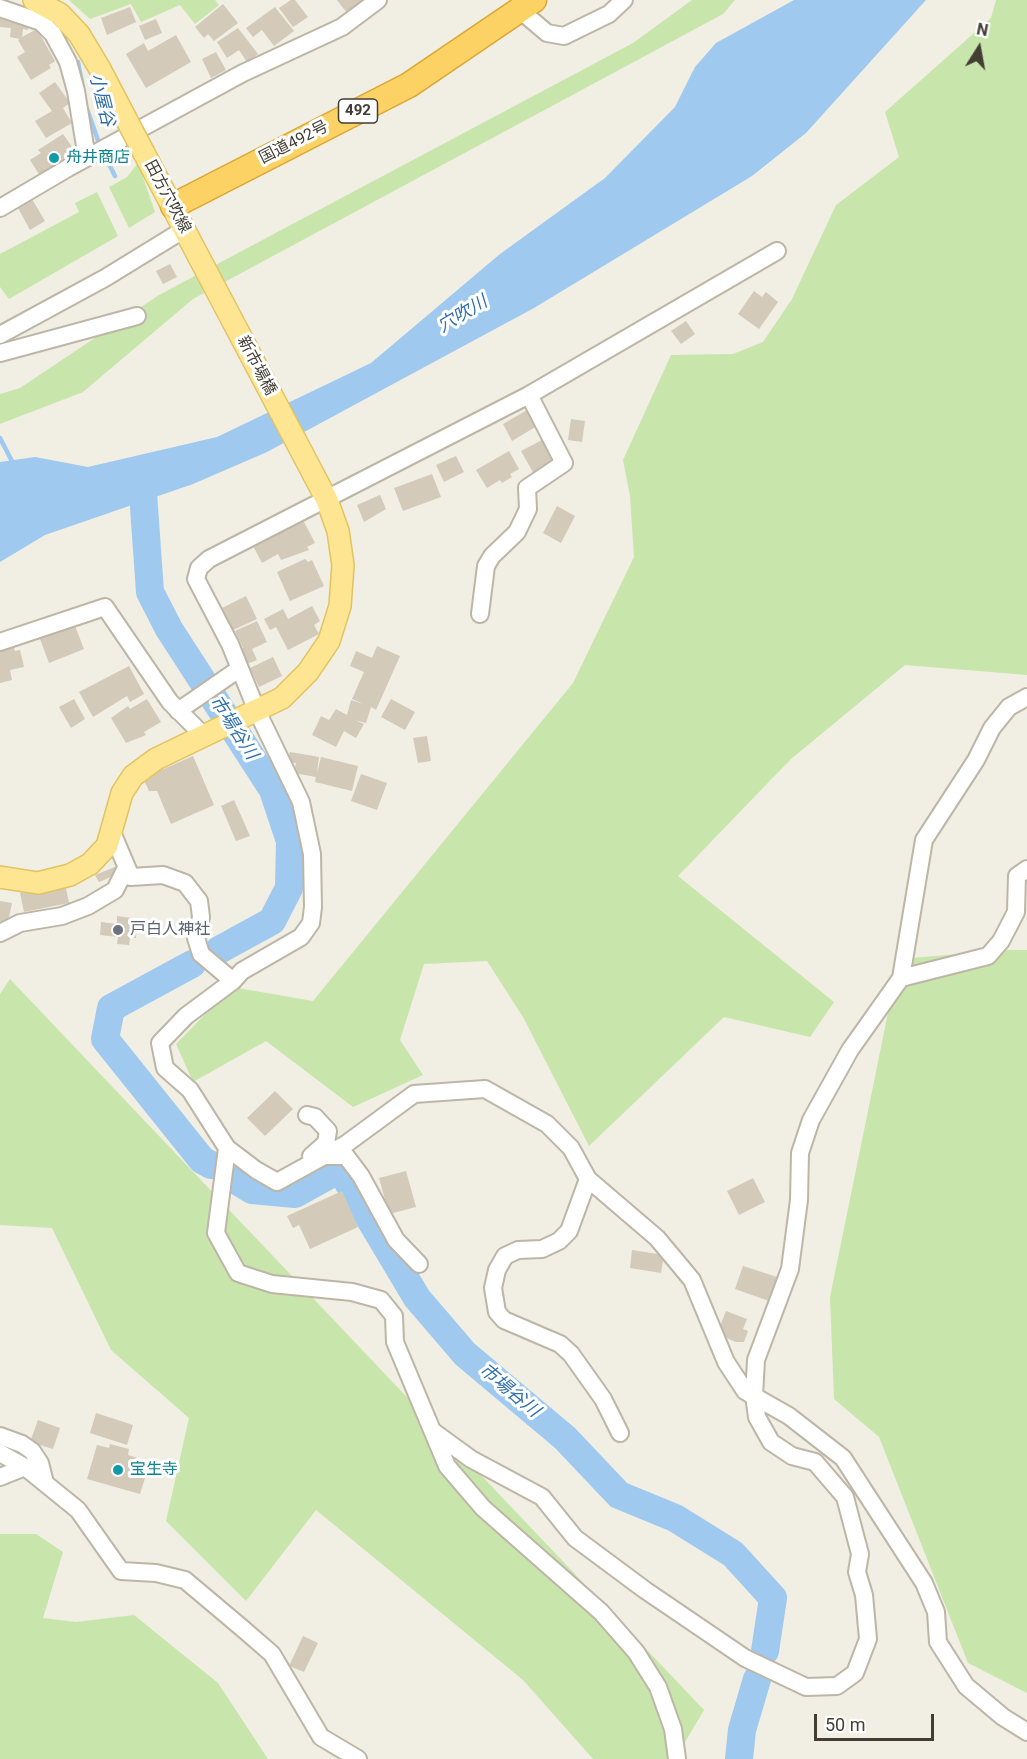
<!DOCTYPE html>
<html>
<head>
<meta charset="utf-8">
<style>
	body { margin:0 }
	#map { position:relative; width:1027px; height:1759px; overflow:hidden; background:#f1eee3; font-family:Roboto,sans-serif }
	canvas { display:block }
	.north { position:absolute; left:949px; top:18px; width:60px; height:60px; -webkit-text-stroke:4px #fff; paint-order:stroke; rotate:11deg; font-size:16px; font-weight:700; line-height:24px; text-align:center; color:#433e34 }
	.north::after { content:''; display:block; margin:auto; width:21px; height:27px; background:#433e34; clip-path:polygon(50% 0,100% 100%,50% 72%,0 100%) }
	.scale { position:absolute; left:814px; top:1714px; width:120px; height:27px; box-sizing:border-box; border:3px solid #433e34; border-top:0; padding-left:8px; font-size:18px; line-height:21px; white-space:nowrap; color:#433e34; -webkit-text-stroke:4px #fff; paint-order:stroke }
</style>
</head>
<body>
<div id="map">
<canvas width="1027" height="1759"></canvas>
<div class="north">N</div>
<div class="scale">50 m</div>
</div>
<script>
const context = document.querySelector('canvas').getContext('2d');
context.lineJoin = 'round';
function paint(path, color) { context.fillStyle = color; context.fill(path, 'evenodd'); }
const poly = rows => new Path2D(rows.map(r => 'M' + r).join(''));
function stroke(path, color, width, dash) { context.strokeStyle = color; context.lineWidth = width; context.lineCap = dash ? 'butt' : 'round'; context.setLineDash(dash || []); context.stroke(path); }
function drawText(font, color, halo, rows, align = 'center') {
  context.font = font + ' Roboto,"Noto Sans JP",sans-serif'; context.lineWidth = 6; context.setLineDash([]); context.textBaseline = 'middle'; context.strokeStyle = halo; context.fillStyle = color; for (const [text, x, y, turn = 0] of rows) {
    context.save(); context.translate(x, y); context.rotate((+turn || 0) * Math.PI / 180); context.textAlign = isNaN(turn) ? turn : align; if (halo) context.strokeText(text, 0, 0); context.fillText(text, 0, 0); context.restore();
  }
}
paint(poly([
	[69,0,215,0,219,5,195,24,180,5,141,22,131,4,90,19],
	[692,0,735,0,723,14,193,299,83,392,0,424,0,394,20,388,159,295,633,43],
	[996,0,1027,0,1027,675,905,665,791,759,678,876,834,1002,810,1037,724,1017,589,1146,523,1017,487,961,424,964,400,1040,423,1075,353,1107,266,1041,193,1082,176,1044,232,987,313,1001,573,683,634,557,630,496,623,460,671,355,733,354,763,342,792,299,836,205,899,157,885,112,991,18],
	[138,163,155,212,129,228,109,187,127,177],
	[97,192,118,236,9,299,0,287,0,254,79,212,75,203],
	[1008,950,1027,950,1027,1693,968,1663,879,1437,834,1399,830,1297,899,959],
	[10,979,704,1710,675,1759,593,1759,523,1680,316,1510,246,1601,166,1521,189,1418,111,1350,52,1228,0,1225,0,994],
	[0,1534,36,1534,63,1552,43,1618,76,1622,134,1615,218,1683,268,1759,0,1759]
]), '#c8e6ac');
paint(poly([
	[794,0,926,0,806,133,752,176,534,308,267,452,193,484,45,535,0,562,0,462,35,457,88,467,217,437,371,363,500,254,605,178,675,107,695,67,716,43]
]), '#9fc9ef');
stroke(poly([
	[78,62,82,83],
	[87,109,100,146],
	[104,154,115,176],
	[0,438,14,465]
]), '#9fc9ef', 4.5);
stroke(poly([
	[142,479,150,592,169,629,273,790,290,841,289,888,272,921,219,950],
	[192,964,111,1008,105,1039,202,1160,211,1165],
	[237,1181,252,1190,295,1194,340,1169,417,1298,465,1354,565,1438,619,1495,675,1518,733,1554,773,1598,765,1651],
	[739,1759,742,1730,757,1679]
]), '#9fc9ef', 28);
paint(poly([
	[291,0,295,0,308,17,293,27,279,8],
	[337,0,365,0,347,13],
	[223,4,238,23,214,41,208,34,204,38,195,27],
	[130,7,136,22,107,35,101,18],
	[275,7,294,31,274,46,262,30,253,37,246,28],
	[0,16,29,20,28,30,23,29,22,37,37,29,55,61,49,65,51,68,31,80,17,57,25,52,18,40,20,39,10,37,11,28,0,27],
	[156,19,162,33,145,40,139,26],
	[238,28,258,54,247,62,239,50,227,58,217,42],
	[176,35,191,62,146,88,126,54,144,43,148,51],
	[216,52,226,70,211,78,202,59],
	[55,82,70,103,63,108,72,123,46,138,35,121,52,111,39,93],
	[63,134,78,155,42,179,30,160,41,153,38,150],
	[32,199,45,221,30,230,18,208],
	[170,264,177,277,163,284,156,271],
	[754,291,762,297,766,292,778,302,759,329,738,314],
	[686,321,695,334,681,344,671,331],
	[527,410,537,426,512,441,503,424],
	[571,419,585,421,582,442,568,440],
	[542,440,555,462,534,474,521,451],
	[509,451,519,469,510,474,512,477,502,483,500,480,487,488,476,470],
	[456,456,464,472,444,482,436,465],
	[432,474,441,497,403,511,394,488],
	[380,495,386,509,364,522,357,505],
	[557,506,575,516,561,543,543,533],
	[302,518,315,543,307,547,309,550,281,560,278,554,262,563,252,544],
	[305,559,308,562,312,560,324,586,290,601,277,572],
	[246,596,257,619,233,630,222,608],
	[312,606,320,621,314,625,319,634,288,650,276,627,270,630,264,619,283,609,288,619],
	[257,621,267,642,252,649,257,660,244,665,237,651,243,648,235,631],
	[75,626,84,649,49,663,40,639],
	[13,645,15,651,20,650,24,667,10,670,12,680,0,683,0,649],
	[377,646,400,656,376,710,371,707,366,723,355,720,364,724,356,738,344,731,336,747,312,735,321,716,329,720,336,709,347,715,351,700,363,704,352,699,364,672,350,666,356,651,372,658],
	[273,657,282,676,259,687,250,668],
	[129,666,144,694,130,702,127,696,93,717,79,692],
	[74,699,85,719,71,728,59,707],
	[147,699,161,722,144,732,146,735,126,743,111,718,128,706,130,709],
	[391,699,415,712,405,730,381,717],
	[427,736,431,761,418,763,413,738],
	[290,752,319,757,317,773,321,757,358,766,352,791,315,782,316,777,294,773,296,763,288,762],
	[193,756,214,805,171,824,157,791,149,791,143,778],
	[361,774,387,783,377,810,351,801],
	[234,800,250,836,236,841,221,806],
	[115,867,118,874,99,882,95,875],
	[65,883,69,903,24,912,20,893],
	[0,901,12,903,8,922,0,921],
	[117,916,132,918,132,925,137,925,136,938,130,938,129,945,117,944,118,937,100,935,101,922,117,924],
	[275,1091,293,1109,265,1136,247,1118],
	[406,1171,416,1207,389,1214,379,1178],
	[753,1178,765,1202,739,1215,727,1191],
	[342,1191,358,1227,310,1249,299,1225,293,1228,287,1216],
	[632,1250,664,1255,661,1273,630,1268],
	[743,1266,777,1277,769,1301,735,1289],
	[726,1311,747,1319,743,1329,748,1331,744,1342,736,1342,717,1334],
	[96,1413,133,1425,127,1445,90,1433],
	[38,1420,60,1428,53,1449,30,1442],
	[110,1444,129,1449,128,1455,150,1462,140,1494,87,1479,97,1445,109,1448],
	[303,1636,318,1643,304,1672,289,1666]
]), '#d3cab9');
const minor = poly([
	[0,8,41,22,53,34,68,62,76,91,85,146,90,156],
	[521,11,547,33,564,36,609,14,624,0],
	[0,208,68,168,243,73,342,27,378,0],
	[777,251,529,395,209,559,199,568,196,579,230,644,257,711,301,802,312,854,313,907,311,923,301,937,242,971,233,981,186,1016,160,1043,165,1068,190,1090,227,1148,256,1170,277,1182,346,1144,414,1094,485,1089,547,1124,571,1148,588,1179,657,1238,692,1280,726,1362,745,1391,789,1416,843,1458,924,1583,936,1612,938,1642,966,1686,1003,1717,1027,1732],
	[0,335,105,278,175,235],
	[0,353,137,316],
	[480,614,486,566,492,556,517,532,528,509,527,488,564,463,529,395],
	[0,642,105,607,170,702,205,737],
	[178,711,239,669],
	[111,830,131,877,163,875,185,883,199,901,201,917,196,938,201,954,233,981],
	[0,933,20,923,62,916,88,906,115,890,126,868],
	[901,978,988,956,1001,941,1016,912,1017,876,1027,869],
	[307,1115,315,1117,328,1131,326,1143,311,1156],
	[227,1148,216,1233,238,1273,272,1284,352,1292,381,1300,394,1316,395,1342,447,1466,483,1508,601,1612,636,1652,658,1687,673,1729,677,1759],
	[324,1156,346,1156,361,1176,396,1240,419,1264],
	[588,1179,569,1231,559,1241,542,1249,518,1250,505,1256,497,1270,493,1288,497,1312,504,1320,560,1344,571,1354,603,1399,620,1433],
	[434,1432,471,1459,542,1497,575,1538,645,1590,745,1658,806,1687,837,1686,855,1673,868,1639,864,1595,857,1572,860,1554,845,1497,815,1462,792,1456,771,1442,757,1417,754,1396,756,1360,790,1269,799,1200,800,1153,811,1120,850,1050,901,978,924,840,976,760,992,728,1009,707,1027,697],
	[0,1436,22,1444,32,1451,40,1463,45,1483],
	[0,1453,25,1467,78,1510,121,1571,156,1573,185,1580,242,1628,272,1654,321,1737,358,1759],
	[0,1477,25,1467]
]);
const major = poly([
	[34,0,60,14,79,34,100,69],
	[0,877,38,883,70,875,90,864,107,846,122,793,133,776,156,759,282,698,308,672,329,641,340,606,343,565,338,531,327,500,144,153]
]);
const highway = poly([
	[173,206,409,85,534,0]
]);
stroke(minor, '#bdb6a6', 20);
stroke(major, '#e1c362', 24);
stroke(highway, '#dba734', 27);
stroke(minor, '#fff', 16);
stroke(major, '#fde591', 21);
stroke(highway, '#fcd264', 24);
const majorBridge = poly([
	[100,69,144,153]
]);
stroke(majorBridge, '#e1c362', 24, []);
stroke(majorBridge, '#fde591', 21);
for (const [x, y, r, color] of [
	[54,158,6,"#0f9aa8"],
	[118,930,6,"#6b7280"],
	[118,1470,6,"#0f9aa8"]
]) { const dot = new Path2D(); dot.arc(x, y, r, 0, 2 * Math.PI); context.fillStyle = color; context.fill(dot); stroke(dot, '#fff', 2); }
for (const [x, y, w] of [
	[358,111,39]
]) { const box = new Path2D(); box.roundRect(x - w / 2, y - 12, w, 24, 4.5); context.fillStyle = '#fff'; context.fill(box); stroke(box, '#433e34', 1.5); }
drawText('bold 15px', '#433e34', null, [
	["492",358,111]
]);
drawText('16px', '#433e34', '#fff', [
	["国道492号",294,143,-27],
	["田方穴吹線",167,197,62],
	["新市場橋",256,366,62]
]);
drawText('16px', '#0d838f', '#fff', [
	["舟井商店",66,158],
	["宝生寺",130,1470]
], 'left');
drawText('16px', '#5b616d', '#fff', [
	["戸白人神社",130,930]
], 'left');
drawText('italic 18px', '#2f70ad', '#fff', [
	["小屋谷",101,100,76],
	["穴吹川",463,315,-31],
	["市場谷川",233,728,57],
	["市場谷川",509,1391,40]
]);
</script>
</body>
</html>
